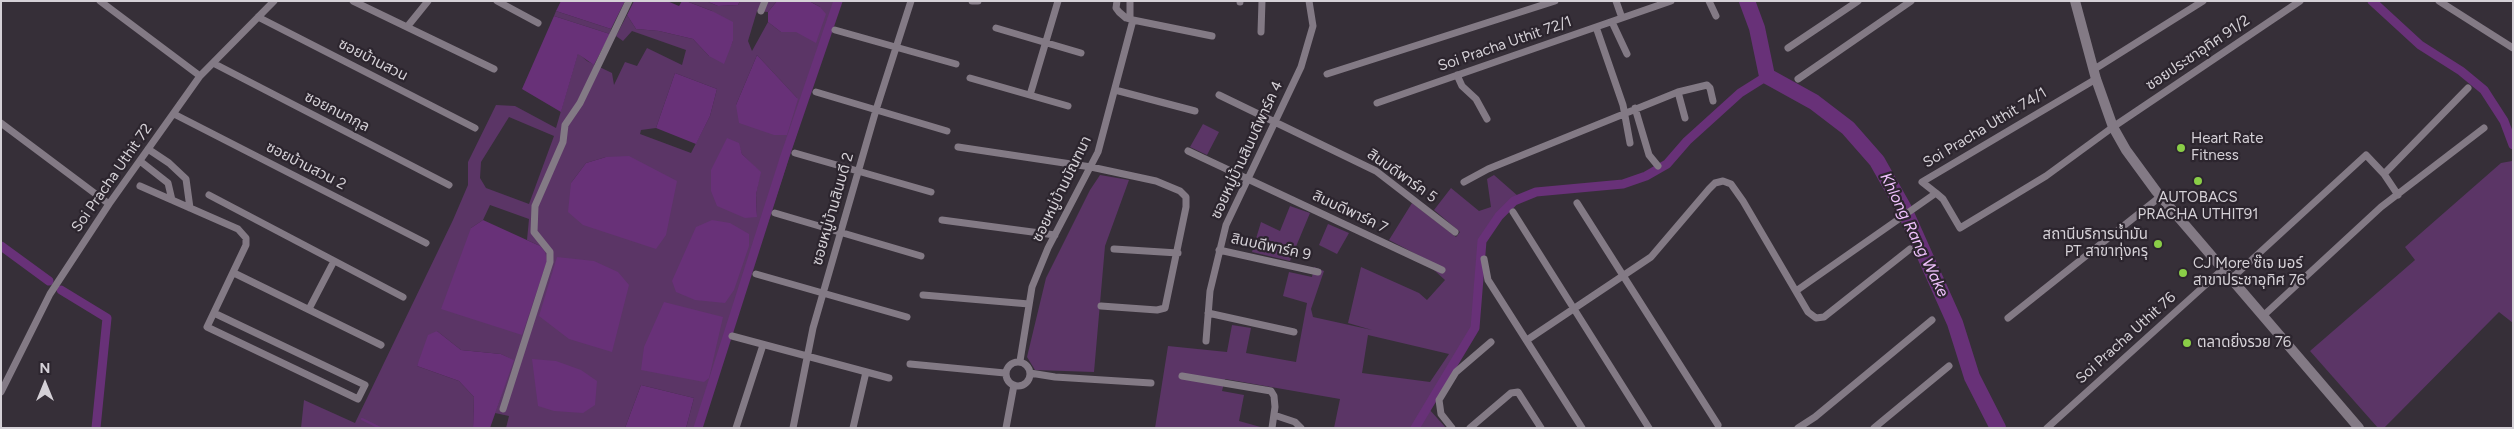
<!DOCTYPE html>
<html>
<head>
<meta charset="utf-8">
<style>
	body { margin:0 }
	#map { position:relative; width:2514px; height:429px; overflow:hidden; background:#362f38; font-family:Figtree,sans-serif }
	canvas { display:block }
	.frame { position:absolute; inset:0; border:2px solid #d5d1d7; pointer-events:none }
	.north { position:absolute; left:20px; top:359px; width:50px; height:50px; -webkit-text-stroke:4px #2c252e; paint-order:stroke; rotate:0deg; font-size:14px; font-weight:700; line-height:20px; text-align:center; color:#d5d1d7 }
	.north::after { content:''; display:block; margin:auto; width:18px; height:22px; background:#d5d1d7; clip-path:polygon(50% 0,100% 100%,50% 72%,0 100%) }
</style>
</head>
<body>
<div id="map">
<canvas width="2514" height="429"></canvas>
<div class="frame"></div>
<div class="north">N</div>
</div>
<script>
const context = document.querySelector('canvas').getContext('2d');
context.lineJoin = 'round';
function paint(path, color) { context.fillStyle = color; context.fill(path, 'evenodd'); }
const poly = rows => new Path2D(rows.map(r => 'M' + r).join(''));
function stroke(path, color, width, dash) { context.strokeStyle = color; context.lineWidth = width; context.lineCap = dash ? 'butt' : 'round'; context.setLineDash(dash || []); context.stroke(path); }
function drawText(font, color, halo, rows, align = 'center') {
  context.font = font + ' Figtree,"Noto Sans Thai",sans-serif'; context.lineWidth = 4.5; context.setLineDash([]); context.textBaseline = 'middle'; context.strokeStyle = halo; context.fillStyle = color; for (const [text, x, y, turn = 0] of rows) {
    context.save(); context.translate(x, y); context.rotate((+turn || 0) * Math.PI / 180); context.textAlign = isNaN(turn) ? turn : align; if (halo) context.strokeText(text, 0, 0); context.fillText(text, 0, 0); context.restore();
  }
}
paint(poly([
	[686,1,706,1,718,6,738,5,740,1,777,1,768,12,757,11,748,41,752,51,768,22,781,32,796,32,820,7,809,1,840,1,701,428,686,428,694,398,641,385,625,428,506,428,509,416,495,413,513,360,501,354,461,350,437,331,417,366,459,381,474,397,473,428,301,428,304,400,355,423,453,220,468,185,468,162,496,105,515,106,556,128,578,53,587,61,612,73,614,85,625,62,637,66,647,48,682,65,686,50,632,31,623,41,616,36,627,15,636,29,659,31,693,39,709,56,726,55,733,41,712,11],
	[757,55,797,98,736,105],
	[675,73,717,89,710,116,691,153,640,134,641,130,656,128],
	[509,117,554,136,529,204,486,188,480,178,481,162],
	[738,143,742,154,760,172,756,195,757,217],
	[606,157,571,183,586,163],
	[490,205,529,219,527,240,540,246,471,228,483,220],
	[556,11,611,29,610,34,554,16],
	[1203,124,1219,132,1207,155,1190,147],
	[2512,161,2513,323,2499,312,2384,428,2378,428,2310,351,2415,260,2405,247,2501,163],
	[1100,175,1129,180,1105,246,1094,372,1035,370,1027,357,1046,278,1090,190],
	[1494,175,1518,196,1490,223,1480,240,1474,325,1412,428,1334,428,1340,399,1225,379,1222,391,1244,395,1239,421,1264,428,1155,428,1168,346,1227,352,1232,325,1251,328,1246,353,1296,362,1307,303,1283,296,1289,272,1312,277,1314,267,1324,271,1311,309,1313,317,1372,330,1348,323,1361,267,1419,293,1427,300,1445,280,1434,270,1437,265,1389,240,1412,203,1456,237,1460,232,1434,210,1451,188,1479,211,1491,207,1487,179],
	[1368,335,1449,354,1430,382,1362,373],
	[1290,206,1310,213,1290,261,1252,252,1261,222,1280,231],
	[1328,224,1349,233,1337,254,1319,245],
	[1429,409,1446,428,1417,428]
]), '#5b3566');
paint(poly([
	[561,1,625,1,611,29,556,11],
	[634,1,667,1,679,6,682,1,686,1,712,11,733,22,733,41,724,64,709,56,693,39,659,31,636,29,627,15],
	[706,1,740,1,738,5,718,6],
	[777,1,809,1,820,7,826,14,816,43,796,32,781,32,768,22,768,12],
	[554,16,610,34,594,65,578,54,561,112,522,89],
	[757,55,798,99,787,135,774,135,739,123,736,105],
	[675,73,717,89,710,116,696,144,656,128],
	[727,138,739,143,742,154,761,172,756,195,757,217,745,218,717,206,711,191,711,170],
	[629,156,677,181,666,235,656,249,583,225,568,212,571,183,586,163,606,157],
	[483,220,540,246,545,252,547,261,522,335,441,309,471,228],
	[712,220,730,223,749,234,749,246,734,290,725,303,695,300,676,292,672,281,696,227],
	[557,257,594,261,618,272,629,285,612,352,569,339,539,316],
	[664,302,723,317,709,378,704,382,641,370,644,347],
	[437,331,461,350,501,354,514,360,490,428,473,428,474,397,459,381,417,366,428,335],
	[532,359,556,361,581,370,597,381,595,405,583,413,554,411,538,406],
	[641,385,694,398,686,428,625,428]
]), '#683178');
stroke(poly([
	[362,419,380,428]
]), '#683178', 2.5);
stroke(poly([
	[2372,1,2420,45,2461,71,2484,90,2504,121,2513,145],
	[1,246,49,281],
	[61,290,107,318,96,428],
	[698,428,785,156,838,1],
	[1415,428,1475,328,1482,241,1499,216,1514,201,1536,192,1623,184,1646,176,1667,164,1687,141,1740,93,1767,76]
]), '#683178', 9);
stroke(poly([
	[1747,1,1757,28,1767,76,1814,102,1848,128,1877,161,1904,209,1955,323,1972,377,1998,428]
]), '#683178', 16);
stroke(poly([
	[100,1,200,76],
	[353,1,494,69],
	[497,1,538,23],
	[972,1,978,1],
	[1117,1,1116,8,1119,12,1126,18,1133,20],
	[1240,1,1240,2],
	[1616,1,1622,18],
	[1709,1,1716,16],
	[2439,1,2513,48],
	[761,11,765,1],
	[258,17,475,128],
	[1130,19,1130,1],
	[1612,22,1627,54],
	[407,27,428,1],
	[1596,27,1623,105,1630,143],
	[996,28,1081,53],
	[835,30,956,64],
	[1261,32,1262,1],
	[1788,48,1858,1],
	[213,63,449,185],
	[2093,70,2203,1],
	[1327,74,1555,1],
	[1457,75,1462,86,1476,99,1487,119],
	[970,78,1068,106],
	[1798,79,1911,1],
	[1115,90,1195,111],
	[816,92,947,131],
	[1678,92,1685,118],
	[1030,95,1058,1],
	[1219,95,1376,171,1455,232],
	[1377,103,1671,1],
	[1635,108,1649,155,1658,166],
	[174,114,426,243],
	[1,123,109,204],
	[958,147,1091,167,1156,181,1180,191,1186,197,1186,207,1165,308,1157,310,1101,306],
	[148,149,169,163,186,179,190,208],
	[1188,151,1442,270],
	[795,153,931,192],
	[140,161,168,183,172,200],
	[2384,174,2468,88],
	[1464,182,1488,169,1678,92,1707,85,1710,88,1713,101],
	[140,186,238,229,246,238,246,245,207,327,358,399,365,385,214,313],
	[1936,193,1943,199,1960,228,2046,176,2113,127,2300,1],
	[209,195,403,297],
	[1577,203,1718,425],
	[1513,212,1649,428],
	[775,213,921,256],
	[942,220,1055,235],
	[1114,249,1178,253],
	[1219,250,1318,272],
	[1484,259,1488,280,1582,428],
	[234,273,381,345],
	[756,274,907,317],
	[2232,278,2366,155,2384,174,2398,195],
	[1796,291,1936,193,1922,182,2096,79],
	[923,295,1029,304],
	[309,309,334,261],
	[1208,313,1294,332],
	[2263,316,2381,207,2484,128],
	[2008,318,2161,196],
	[732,336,889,378],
	[1527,340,1651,257,1709,189,1715,183,1723,181,1731,184,1743,201,1808,312,1816,318,1824,317,1910,249],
	[1206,341,1210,291,1226,225,1301,67,1313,26,1309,1],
	[1020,361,1032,287,1048,248,1098,152,1133,20,1212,36],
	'1006 374a12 12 0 1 1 24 0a12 12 0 1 1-24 0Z',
	[910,364,1005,373],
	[1030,373,1055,377,1151,383],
	[1182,376,1271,391,1274,396,1275,407,1272,428],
	[1,392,50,294,109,204,200,76,274,1],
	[503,409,550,262,550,252,534,232,535,206,563,142,565,125,580,103,629,1],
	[1274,415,1295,422,1301,428],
	[736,428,763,345],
	[793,428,813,328,876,110,911,1],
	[853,428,866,372],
	[1006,428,1014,385],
	[1452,428,1441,414,1439,400,1456,372,1491,342],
	[1470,428,1511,393,1518,392,1541,428],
	[1798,428,1815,417,1932,320],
	[1874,428,1949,366],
	[2047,428,2223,269]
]), '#837a85', 7);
stroke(poly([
	[2075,1,2096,79,2113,127,2126,150,2156,191,2359,428]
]), '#837a85', 10);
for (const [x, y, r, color] of [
	[2181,148,5,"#8ace47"],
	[2198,181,5,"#8ace47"],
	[2158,244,5,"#8ace47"],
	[2183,273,5,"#8ace47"],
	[2187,343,5,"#8ace47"]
]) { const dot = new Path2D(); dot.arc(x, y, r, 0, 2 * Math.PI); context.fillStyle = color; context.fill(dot); stroke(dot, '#2c252e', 2); }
drawText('15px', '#d5d1d7', '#2c252e', [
	["Soi Pracha Uthit 72/1",1505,44,-19],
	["ซอยประชาอุทิศ 91/2",2198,53,-34],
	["ซอยบ้านสวน",373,60,27],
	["ซอยกนกกุล",337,112,27],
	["Soi Pracha Uthit 74/1",1985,128,-31],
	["ซอยหมู่บ้านสินบดีพาร์ค 4",1247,150,-65],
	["ซอยบ้านสวน 2",306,166,27],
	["สินบดีพาร์ค 5",1402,176,35],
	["Soi Pracha Uthit 72",112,178,-55],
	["ซอยหมู่บ้านมัณฑนา",1062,189,-64],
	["ซอยหมู่บ้านสินบดี 2",833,209,-74],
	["สินบดีพาร์ค 7",1350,212,25],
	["สินบดีพาร์ค 9",1271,247,12],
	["Soi Pracha Uthit 76",2126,338,-42]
]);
drawText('15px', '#d5d1d7', '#2c252e', [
	["Heart Rate",2191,139],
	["Fitness",2191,156],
	["AUTOBACS",2198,198,"center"],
	["PRACHA UTHIT91",2198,215,"center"],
	["สถานีบริการน้ำมัน",2148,235,"right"],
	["PT สาขาทุ่งครุ",2148,252,"right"],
	["CJ More ซ๊เจ มอร์",2193,264],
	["สาขาประชาอุทิศ 76",2193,281],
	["ตลาดยิ่งรวย 76",2197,343]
], 'left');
drawText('italic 16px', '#f1c3fe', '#2c252e', [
	["Khlong Rang Wake",1914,235,64]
]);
</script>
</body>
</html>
